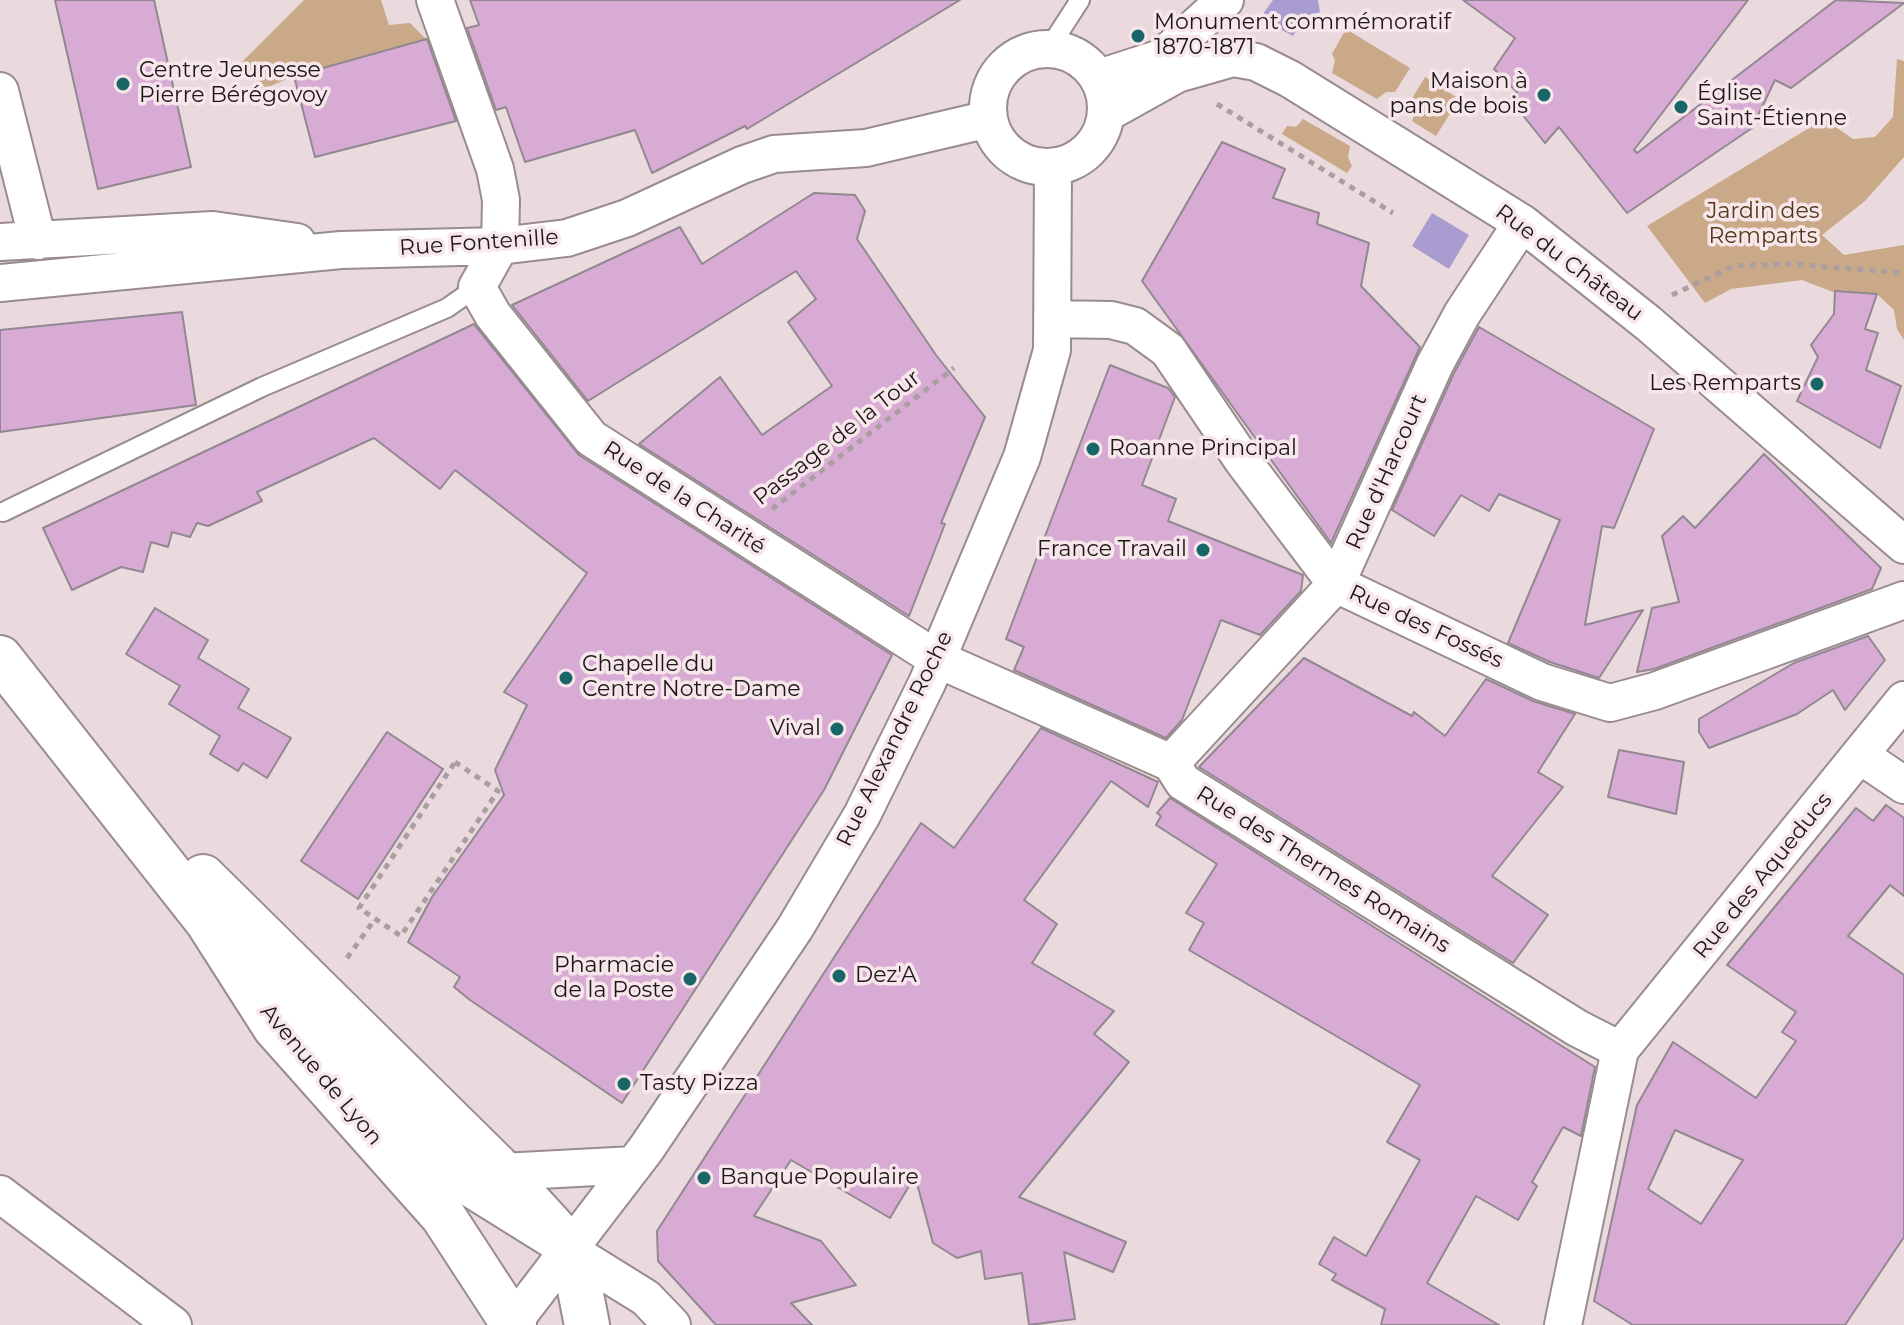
<!DOCTYPE html>
<html>
<head>
<meta charset="utf-8">
<style>
	body { margin:0 }
	canvas { display:block; background:#eadadd }
</style>
</head>
<body>
<canvas width="1904" height="1325"></canvas>
<script>
const context = document.querySelector('canvas').getContext('2d');
context.lineJoin = 'round';
function paint(path, color) { context.fillStyle = color; context.fill(path, 'evenodd'); }
const poly = rows => new Path2D(rows.map(r => 'M' + r).join(''));
function stroke(path, color, width, dash) { context.strokeStyle = color; context.lineWidth = width; context.lineCap = dash ? 'butt' : 'round'; context.setLineDash(dash || []); context.stroke(path); }
function drawText(font, color, halo, rows, align = 'center') {
  context.font = font + ' Montserrat,sans-serif'; context.lineWidth = 7; context.setLineDash([]); context.textBaseline = 'middle'; context.strokeStyle = halo; context.fillStyle = color; for (const [text, x, y, turn = 0] of rows) {
    context.save(); context.translate(x, y); context.rotate((+turn || 0) * Math.PI / 180); context.textAlign = isNaN(turn) ? turn : align; if (halo) context.strokeText(text, 0, 0); context.fillText(text, 0, 0); context.restore();
  }
}
paint(poly([
	[304,0,381,0,389,25,410,23,426,39,294,76,266,88,242,62],
	[1346,29,1410,68,1395,92,1386,92,1377,99,1332,73,1335,60,1332,54],
	[1897,59,1904,61,1904,157,1865,201,1822,235,1844,255,1904,245,1904,340,1897,329,1894,310,1877,294,1833,292,1802,280,1731,289,1705,303,1647,226,1824,119,1853,139,1875,137,1893,117],
	[1425,77,1459,99,1436,136,1412,121,1415,114,1411,100],
	[1303,119,1350,146,1348,157,1352,166,1347,173,1282,134,1287,126,1296,127]
]), '#c9a988');
paint(poly([
	[1273,0,1318,0,1320,12,1305,17,1293,36,1260,18],
	[1432,213,1469,235,1449,269,1412,246]
]), '#a99cd0');
const building = poly([
	[55,0,154,0,191,167,98,189,55,0],
	[470,0,960,0,747,129,745,126,652,173,635,130,525,162,506,107,496,110,467,28,479,25,470,0],
	[1463,0,1748,0,1634,150,1637,153,1836,0,1904,3,1791,88,1775,80,1752,128,1627,213,1559,127,1545,143,1510,99,1517,92,1494,69,1515,38,1463,0],
	[427,39,456,121,315,157,294,76,427,39],
	[1222,142,1285,169,1273,198,1319,213,1317,224,1369,243,1361,286,1420,347,1331,543,1142,281,1222,142],
	[814,193,855,195,865,211,857,239,936,355,985,417,941,523,945,524,909,616,639,444,720,377,762,435,832,386,788,322,816,299,796,271,588,401,512,305,680,227,702,264,814,193],
	[1835,291,1877,294,1865,329,1878,333,1866,370,1901,386,1880,448,1797,401,1818,357,1811,345,1834,314,1835,291],
	[182,312,196,405,0,432,0,330,182,312],
	[474,324,579,455,892,655,824,790,622,1103,470,1000,454,987,460,977,408,942,432,897,504,795,495,770,527,705,504,692,587,573,455,470,440,489,374,438,257,492,262,501,208,526,197,523,190,537,172,532,168,547,151,542,143,572,121,567,72,590,43,528,474,324],
	[1479,327,1654,429,1614,528,1602,526,1585,625,1643,610,1599,678,1550,662,1508,643,1560,520,1499,494,1489,511,1461,495,1434,536,1392,510,1454,373,1479,327],
	[1110,365,1168,388,1175,397,1142,485,1176,499,1168,521,1303,575,1301,591,1260,635,1221,620,1182,720,1166,738,1014,670,1024,647,1006,639,1110,365],
	[1764,454,1881,568,1872,589,1654,669,1637,672,1652,608,1679,602,1662,536,1683,516,1695,528,1764,454],
	[155,608,208,640,198,658,249,689,238,708,291,738,267,778,243,763,238,771,210,754,220,736,169,704,180,686,126,654,155,608],
	[1868,636,1885,660,1845,710,1833,690,1797,714,1709,748,1699,732,1699,719,1794,663,1868,636],
	[1304,658,1412,716,1414,712,1445,736,1486,679,1533,701,1575,714,1538,772,1563,787,1492,876,1548,915,1513,963,1199,767,1304,658],
	[1041,728,1158,782,1148,807,1111,781,1024,900,1057,924,1032,963,1114,1011,1094,1034,1129,1062,1019,1197,1126,1242,1113,1272,1064,1252,1075,1319,1029,1325,1022,1273,985,1279,981,1251,957,1258,933,1243,915,1176,890,1218,791,1160,754,1216,821,1241,856,1285,791,1303,812,1325,716,1325,658,1261,657,1231,921,823,954,848,1041,728],
	[387,732,443,769,358,899,301,861,387,732],
	[1619,750,1684,762,1676,814,1608,797,1619,750],
	[1170,798,1595,1067,1581,1136,1563,1127,1532,1182,1537,1186,1518,1220,1476,1196,1427,1283,1499,1325,1381,1325,1385,1309,1332,1280,1336,1274,1319,1264,1334,1237,1366,1256,1420,1160,1387,1142,1420,1085,1189,950,1204,923,1186,913,1217,864,1156,825,1161,816,1157,813,1170,798],
	[1886,805,1904,818,1904,896,1890,885,1848,936,1904,975,1904,1237,1845,1325,1633,1325,1594,1301,1637,1105,1673,1042,1756,1098,1796,1041,1782,1032,1796,1012,1727,965,1856,808,1873,821,1886,805],
	[1675,1130,1743,1160,1701,1224,1648,1189,1675,1130]
]);
paint(building, '#d8abd4');
stroke(building, '#928891', 2);
const lane = poly([
	[1049,48,1080,0],
	[3,512,262,387,447,308,477,287]
]);
const street = poly([
	[435,0,495,169,501,200,500,246,477,287,493,315,591,438,937,659,1171,763,1183,782,1577,1028,1620,1050],
	'988 108a59 59 0 1 1 118 0a59 59 0 1 1-118 0Z',
	[1099,78,1161,58,1225,0],
	[0,91,38,241],
	[1107,113,1177,74,1233,58,1256,62,1290,79,1522,223,1648,323,1904,545],
	[0,242,213,230,297,242],
	[0,283,341,250,500,246,567,238,627,218,742,165,774,154,866,148,989,119],
	[1053,319,1111,320,1135,326,1168,350,1243,461,1336,584,1542,682,1610,703,1655,691,1904,600],
	[1861,756,1904,785],
	[1171,763,1336,584,1435,364,1462,314,1522,223],
	[248,962,471,1189,646,1298,672,1325],
	[502,1172,634,1165],
	[0,1194,173,1325],
	[511,1325,646,1149,795,928,862,815,927,683,1022,457,1052,350,1053,167],
	[1563,1325,1620,1050,1904,700]
]);
const secondary = poly([
	[0,658,208,922,275,1027,443,1216,514,1325],
	[203,877,496,1166,572,1249,587,1325]
]);
stroke(lane, '#998b8e', 22);
stroke(street, '#998b8e', 40);
stroke(secondary, '#998b8e', 48);
stroke(poly([
	[1217,104,1393,213],
	[1672,295,1734,266,1790,264,1904,273],
	[772,509,954,368],
	[455,762,498,791,401,936,359,908,455,762],
	[347,958,375,919]
]), '#ab9ea1', 5, [6, 6]);
stroke(lane, '#fff', 18);
stroke(street, '#fff', 36);
stroke(secondary, '#fff', 44);
for (const [x, y, r, color] of [
	[1138,36,8,"#186668"],
	[123,84,8,"#186668"],
	[1544,95,8,"#186668"],
	[1681,107,8,"#186668"],
	[1817,384,8,"#186668"],
	[1093,449,8,"#186668"],
	[1203,550,8,"#186668"],
	[566,678,8,"#186668"],
	[837,729,8,"#186668"],
	[839,976,8,"#186668"],
	[690,979,8,"#186668"],
	[624,1084,8,"#186668"],
	[704,1178,8,"#186668"]
]) { const dot = new Path2D(); dot.arc(x, y, r, 0, 2 * Math.PI); context.fillStyle = color; context.fill(dot); stroke(dot, '#f7e7eb', 3); }
drawText('22px', '#1c1718', '#f7e7eb', [
	["Monument commémoratif",1154,23],
	["1870-1871",1154,48],
	["Centre Jeunesse",139,71],
	["Pierre Bérégovoy",139,96],
	["Maison à",1528,82,"right"],
	["pans de bois",1528,107,"right"],
	["Église",1697,94],
	["Saint-Étienne",1697,119],
	["Les Remparts",1801,384,"right"],
	["Roanne Principal",1109,449],
	["France Travail",1187,550,"right"],
	["Chapelle du",582,665],
	["Centre Notre-Dame",582,690],
	["Vival",821,729,"right"],
	["Pharmacie",674,966,"right"],
	["de la Poste",674,991,"right"],
	["Dez'A",855,976],
	["Tasty Pizza",640,1084],
	["Banque Populaire",720,1178]
], 'left');
drawText('22px', '#553815', '#f7e7eb', [
	["Jardin des",1763,212],
	["Remparts",1763,237]
]);
drawText('22px', '#1c1718', '#f7e7eb', [
	["Rue Fontenille",479,243,-4],
	["Rue du Château",1569,263,37],
	["Passage de la Tour",837,438,-38],
	["Rue d'Harcourt",1387,472,-66],
	["Rue de la Charité",684,498,33],
	["Rue des Fossés",1426,627,25],
	["Rue Alexandre Roche",895,739,-64],
	["Rue des Thermes Romains",1323,870,32],
	["Rue des Aqueducs",1763,876,-51],
	["Avenue de Lyon",321,1075,50]
]);
</script>
</body>
</html>
